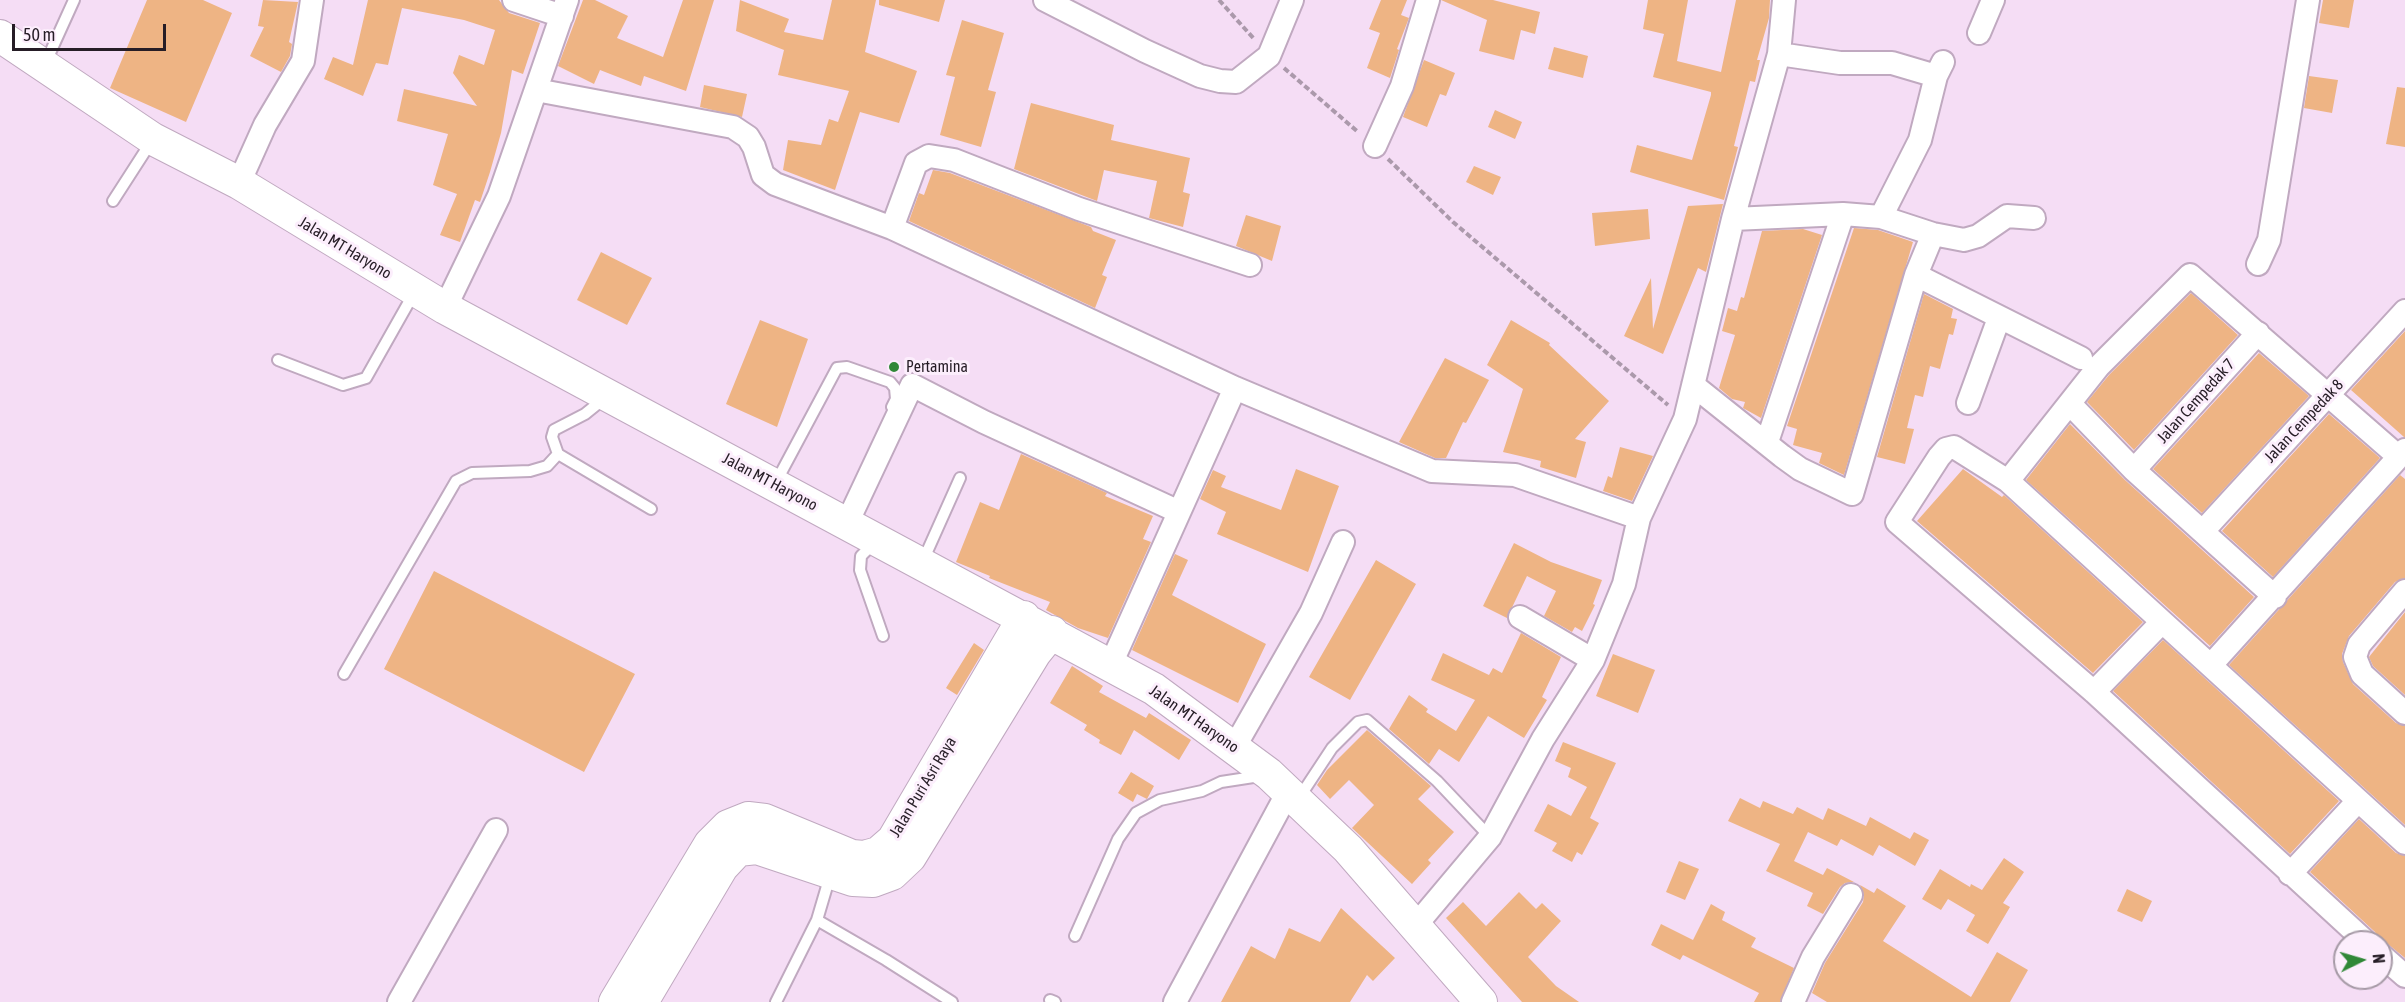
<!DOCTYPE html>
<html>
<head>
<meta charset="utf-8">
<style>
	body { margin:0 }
	#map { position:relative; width:2405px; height:1002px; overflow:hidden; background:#f5ddf5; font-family:"Asap Condensed",sans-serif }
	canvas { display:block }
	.north { position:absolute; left:2333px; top:930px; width:60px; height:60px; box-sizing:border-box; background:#fceefc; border:2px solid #a69aa6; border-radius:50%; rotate:85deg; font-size:16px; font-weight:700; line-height:24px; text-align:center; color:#261d26 }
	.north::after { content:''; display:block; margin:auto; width:21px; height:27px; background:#308837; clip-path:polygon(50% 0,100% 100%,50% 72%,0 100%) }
	.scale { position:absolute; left:12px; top:24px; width:154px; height:27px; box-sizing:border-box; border:3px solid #261d26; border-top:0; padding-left:8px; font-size:18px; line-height:21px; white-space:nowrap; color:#261d26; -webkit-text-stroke:4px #fceefc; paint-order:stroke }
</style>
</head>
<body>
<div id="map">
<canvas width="2405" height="1002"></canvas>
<div class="north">N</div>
<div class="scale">50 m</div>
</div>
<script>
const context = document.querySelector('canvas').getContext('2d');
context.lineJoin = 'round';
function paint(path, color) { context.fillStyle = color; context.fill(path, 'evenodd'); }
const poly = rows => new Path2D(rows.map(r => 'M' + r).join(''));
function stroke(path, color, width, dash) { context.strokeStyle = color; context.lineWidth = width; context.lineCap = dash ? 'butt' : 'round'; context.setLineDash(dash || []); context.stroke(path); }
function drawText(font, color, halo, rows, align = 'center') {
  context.font = font + ' "Asap Condensed",sans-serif'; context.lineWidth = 6; context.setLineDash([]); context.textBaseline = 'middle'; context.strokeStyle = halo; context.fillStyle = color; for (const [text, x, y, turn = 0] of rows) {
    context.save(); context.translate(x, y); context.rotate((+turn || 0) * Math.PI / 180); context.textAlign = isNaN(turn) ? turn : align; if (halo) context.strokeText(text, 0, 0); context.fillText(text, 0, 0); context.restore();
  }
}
paint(poly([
	[147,0,203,0,232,13,186,122,110,88],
	[263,0,298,2,289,42,292,44,290,56,281,72,250,56,264,27,258,26],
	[368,0,499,0,509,13,540,23,523,74,512,70,501,133,490,172,480,202,475,200,460,242,440,235,457,194,433,185,448,134,397,121,404,89,477,106,453,73,459,55,484,65,495,30,464,20,402,8,388,65,376,63,363,96,324,79,333,57,353,65],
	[583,0,595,0,628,16,617,38,663,57,683,0,714,0,686,91,644,76,641,86,600,70,594,84,558,66],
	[740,0,789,19,784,32,823,40,832,0,876,0,865,52,917,71,899,123,860,112,835,190,783,170,788,140,821,145,829,119,838,122,849,91,778,75,784,50,736,31],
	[879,0,945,0,939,22,879,5],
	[1381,0,1407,0,1401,15,1409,18,1397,49,1399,50,1390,78,1367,68,1380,33,1369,29],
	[1441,0,1493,0,1540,12,1535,34,1521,30,1514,60,1479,51,1487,20],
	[1648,0,1688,0,1677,61,1721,72,1736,0,1770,0,1769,18,1757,60,1760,60,1755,82,1750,81,1734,146,1738,147,1724,200,1630,172,1637,145,1692,160,1711,95,1711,92,1653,77,1664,34,1643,29],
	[2323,0,2354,0,2349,28,2319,23],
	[962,20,1004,33,988,90,996,92,981,147,940,135,955,77,946,75],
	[1554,47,1588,56,1583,78,1548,69],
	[1424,60,1455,73,1446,96,1440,94,1427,127,1403,117],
	[2309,76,2338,80,2332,113,2304,108],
	[704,85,747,94,742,117,700,107],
	[2397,87,2405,88,2405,147,2386,144],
	[1031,103,1114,125,1111,140,1190,158,1183,192,1190,194,1183,227,1149,218,1157,181,1104,170,1097,201,1014,169],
	[1495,110,1522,122,1515,139,1488,127],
	[1474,166,1501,177,1493,195,1466,182],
	[933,170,950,173,1091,227,1093,231,1116,240,1102,275,1107,277,1095,308,909,221,919,193,924,195],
	[1723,204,1706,272,1698,268,1663,354,1624,336,1651,278,1653,329,1688,206],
	[1648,209,1650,239,1595,246,1592,213],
	[1246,215,1281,226,1272,261,1236,246],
	[1854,228,1878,230,1913,242,1844,475,1819,463,1822,453,1793,445,1797,429,1787,426],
	[1803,229,1822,235,1761,418,1743,408,1745,402,1732,399,1719,388,1735,335,1722,331,1728,308,1737,311,1741,297,1744,298,1762,231],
	[601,252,652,278,627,325,577,300],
	[2191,293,2238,335,2134,450,2087,402,2109,375],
	[1924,294,1953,309,1951,318,1957,319,1953,335,1949,334,1940,369,1930,366,1923,397,1915,395,1907,428,1914,429,1905,464,1877,457],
	[760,320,808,339,777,427,726,404],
	[1511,320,1550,343,1549,345,1609,401,1575,439,1586,442,1576,478,1540,467,1541,461,1503,452,1523,389,1487,365],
	[2405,331,2405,437,2404,437,2351,390],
	[2259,353,2309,396,2202,513,2153,469],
	[1445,358,1489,380,1466,423,1463,422,1446,458,1435,458,1399,442],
	[2329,414,2380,458,2273,577,2222,531],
	[2070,424,2125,480,2254,597,2210,646,2026,480],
	[1620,447,1653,456,1632,501,1603,491,1608,476,1612,478],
	[1021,454,1107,493,1105,496,1153,516,1143,539,1151,542,1108,638,1078,628,1046,610,1050,602,989,578,990,576,956,562,980,502,999,510],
	[1296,469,1339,486,1308,572,1217,534,1226,512,1200,499,1213,470,1226,476,1221,487,1281,510],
	[1963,469,2002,497,2004,495,2143,622,2093,673,1917,521],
	[2400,475,2405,479,2405,578,2395,582,2349,636,2342,654,2343,662,2353,684,2396,723,2405,726,2405,825,2229,665],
	[1514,543,1551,562,1602,580,1593,604,1595,605,1582,631,1575,627,1572,632,1544,616,1556,591,1527,576,1507,618,1483,606],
	[1175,554,1188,560,1172,595,1266,644,1238,703,1132,650],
	[1376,560,1416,584,1350,700,1309,677],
	[434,571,635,674,584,772,384,669],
	[2405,612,2405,695,2373,666,2369,657],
	[1521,633,1561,657,1542,697,1547,700,1524,738,1488,716,1459,762,1439,749,1429,764,1389,729,1409,695,1428,709,1426,712,1456,731,1475,700,1431,680,1443,653,1489,675,1493,668,1502,673],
	[2163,640,2339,801,2290,854,2113,691],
	[974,643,984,650,957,695,946,688],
	[1613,654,1655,670,1638,713,1596,696],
	[1072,666,1103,686,1099,692,1146,718,1149,713,1191,740,1179,760,1134,730,1121,755,1099,743,1100,740,1084,730,1087,725,1050,703],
	[1367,730,1431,786,1418,799,1454,832,1428,860,1431,863,1412,884,1352,828,1374,805,1349,780,1330,799,1317,785,1327,770],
	[1563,742,1616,763,1590,818,1599,823,1582,855,1577,852,1572,862,1552,851,1557,843,1534,831,1548,804,1571,816,1587,787,1568,777,1571,768,1555,761],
	[1131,772,1154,786,1147,799,1137,794,1133,802,1118,793],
	[1740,798,1760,808,1763,801,1793,814,1797,807,1823,820,1828,808,1866,826,1870,817,1910,839,1914,832,1929,840,1915,866,1879,845,1873,856,1841,839,1837,846,1808,832,1794,861,1823,875,1827,868,1854,882,1845,883,1840,887,1823,914,1807,906,1813,893,1766,871,1780,844,1728,821],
	[2359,819,2396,853,2405,856,2405,958,2389,945,2379,942,2375,932,2310,872],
	[2004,858,2024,872,2003,903,2010,907,1988,944,1966,931,1975,915,1948,899,1941,910,1922,899,1940,869,1970,887,1971,884,1982,890],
	[1679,861,1699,869,1685,900,1666,892],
	[1860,885,1874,893,1877,888,1906,906,1883,941,1971,997,1997,952,2028,970,2010,1002,1827,1002,1812,993,1825,963,1863,902,1864,895],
	[2127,889,2152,901,2142,922,2117,911],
	[1519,892,1536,909,1542,903,1561,921,1528,957,1556,986,1579,1002,1522,1002,1446,918,1463,902,1486,926],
	[1711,904,1725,912,1722,920,1756,938,1751,947,1794,968,1780,1002,1754,1002,1759,993,1683,955,1680,960,1651,945,1661,924,1693,940],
	[1341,908,1395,958,1373,981,1367,975,1350,1002,1221,1002,1251,946,1275,959,1289,928,1320,942]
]), '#eeb484');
const lane = poly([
	[45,64,74,0],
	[113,201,151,142],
	[278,360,343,385,366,378,414,293],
	[606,397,585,414,554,430,552,437,558,454,651,509],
	[775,484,837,368,847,367,890,382,895,388,896,399,892,407],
	[875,542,861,556,860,570,883,636],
	[922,563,960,478],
	[344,674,456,481,472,473,530,471,547,466,558,454],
	[1299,798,1332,748,1358,722,1367,720,1437,781,1490,837],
	[817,920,886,960,952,1002],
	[1075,936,1118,839,1136,813,1160,800,1202,791,1221,782,1260,776],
	[1050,1000,1055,1002],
	[776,1002,817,920,830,876]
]);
const street = poly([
	[514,0,562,16],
	[1045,0,1145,51,1200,76,1220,81,1236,82,1269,56,1292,0],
	[1979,33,1993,0],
	[1779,54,1840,63,1892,63,1936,76,1943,62],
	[536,90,733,127,748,137,754,147,763,175,775,184,892,228,1235,388,1432,471,1515,475,1639,518],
	[1375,146,1402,86,1428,0],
	[239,183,265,125,303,61,312,0],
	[1843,214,1881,217,1920,140,1936,76],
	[1881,217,1933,234,1964,240,1978,236,2007,216,2034,218],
	[1733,219,1843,214,1767,442],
	[892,228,916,163,929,156,954,160,1079,209,1250,265],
	[2258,264,2269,240,2308,0],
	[1916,275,1933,234],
	[445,308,499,196,567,0],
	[1693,385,1782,456,1800,469,1852,494,1916,275,2081,358],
	[1968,403,1999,318],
	[2070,404,2134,470,2275,597],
	[2134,470,2258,333],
	[2008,481,2099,366,2190,275,2399,457],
	[847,523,912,385,984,422,1177,511],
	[2203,531,2405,311],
	[2405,591,2359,645,2355,657,2362,674,2405,713],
	[1520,617,1593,660],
	[1111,664,1235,388],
	[2211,665,2405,450],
	[2094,692,2162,622],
	[1235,746,1311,613,1343,542],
	[2290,874,2357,802],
	[1416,925,1490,837,1543,739,1593,660,1624,584,1639,518,1685,419,1733,219,1779,54,1784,0],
	[2366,942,2094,692,1897,522,1939,457,1946,449,1954,447,2008,481,2405,843],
	[2381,955,2405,976],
	[399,1002,496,830],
	[1175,1002,1288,792],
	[1793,1002,1813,957,1851,895]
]);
const secondary = poly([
	[0,36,153,139,239,183,445,308,1154,689,1269,774,1348,849,1481,1002],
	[615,1002,710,844,728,826,748,818,765,820,852,856,864,857,878,853,893,840,1024,617],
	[642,1002,722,867,738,850,757,848,853,880,873,881,892,874,910,857,1035,653,1052,632]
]);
stroke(lane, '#c0a9c0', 14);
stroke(street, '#c0a9c0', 26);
stroke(secondary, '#c0a9c0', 34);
stroke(poly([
	[1219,0,1255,40],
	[1284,68,1358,132],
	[1388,159,1453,222,1668,405]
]), '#ab99ab', 4, [6, 3]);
stroke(lane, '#fff', 10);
stroke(street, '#fff', 22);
stroke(secondary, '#fff', 32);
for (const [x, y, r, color] of [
	[894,367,6,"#308837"]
]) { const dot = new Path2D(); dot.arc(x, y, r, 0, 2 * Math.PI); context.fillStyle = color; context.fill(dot); stroke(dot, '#fceefc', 2); }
drawText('16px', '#261d26', '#fceefc', [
	["Jalan MT Haryono",345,248,31],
	["Jalan Cempedak 7",2196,401,-48],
	["Jalan Cempedak 8",2304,421,-47],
	["Jalan MT Haryono",770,482,28],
	["Jalan MT Haryono",1194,719,35],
	["Jalan Puri Asri Raya",923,787,-59]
]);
drawText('16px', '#261d26', '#fceefc', [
	["Pertamina",906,367]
], 'left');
</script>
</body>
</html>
